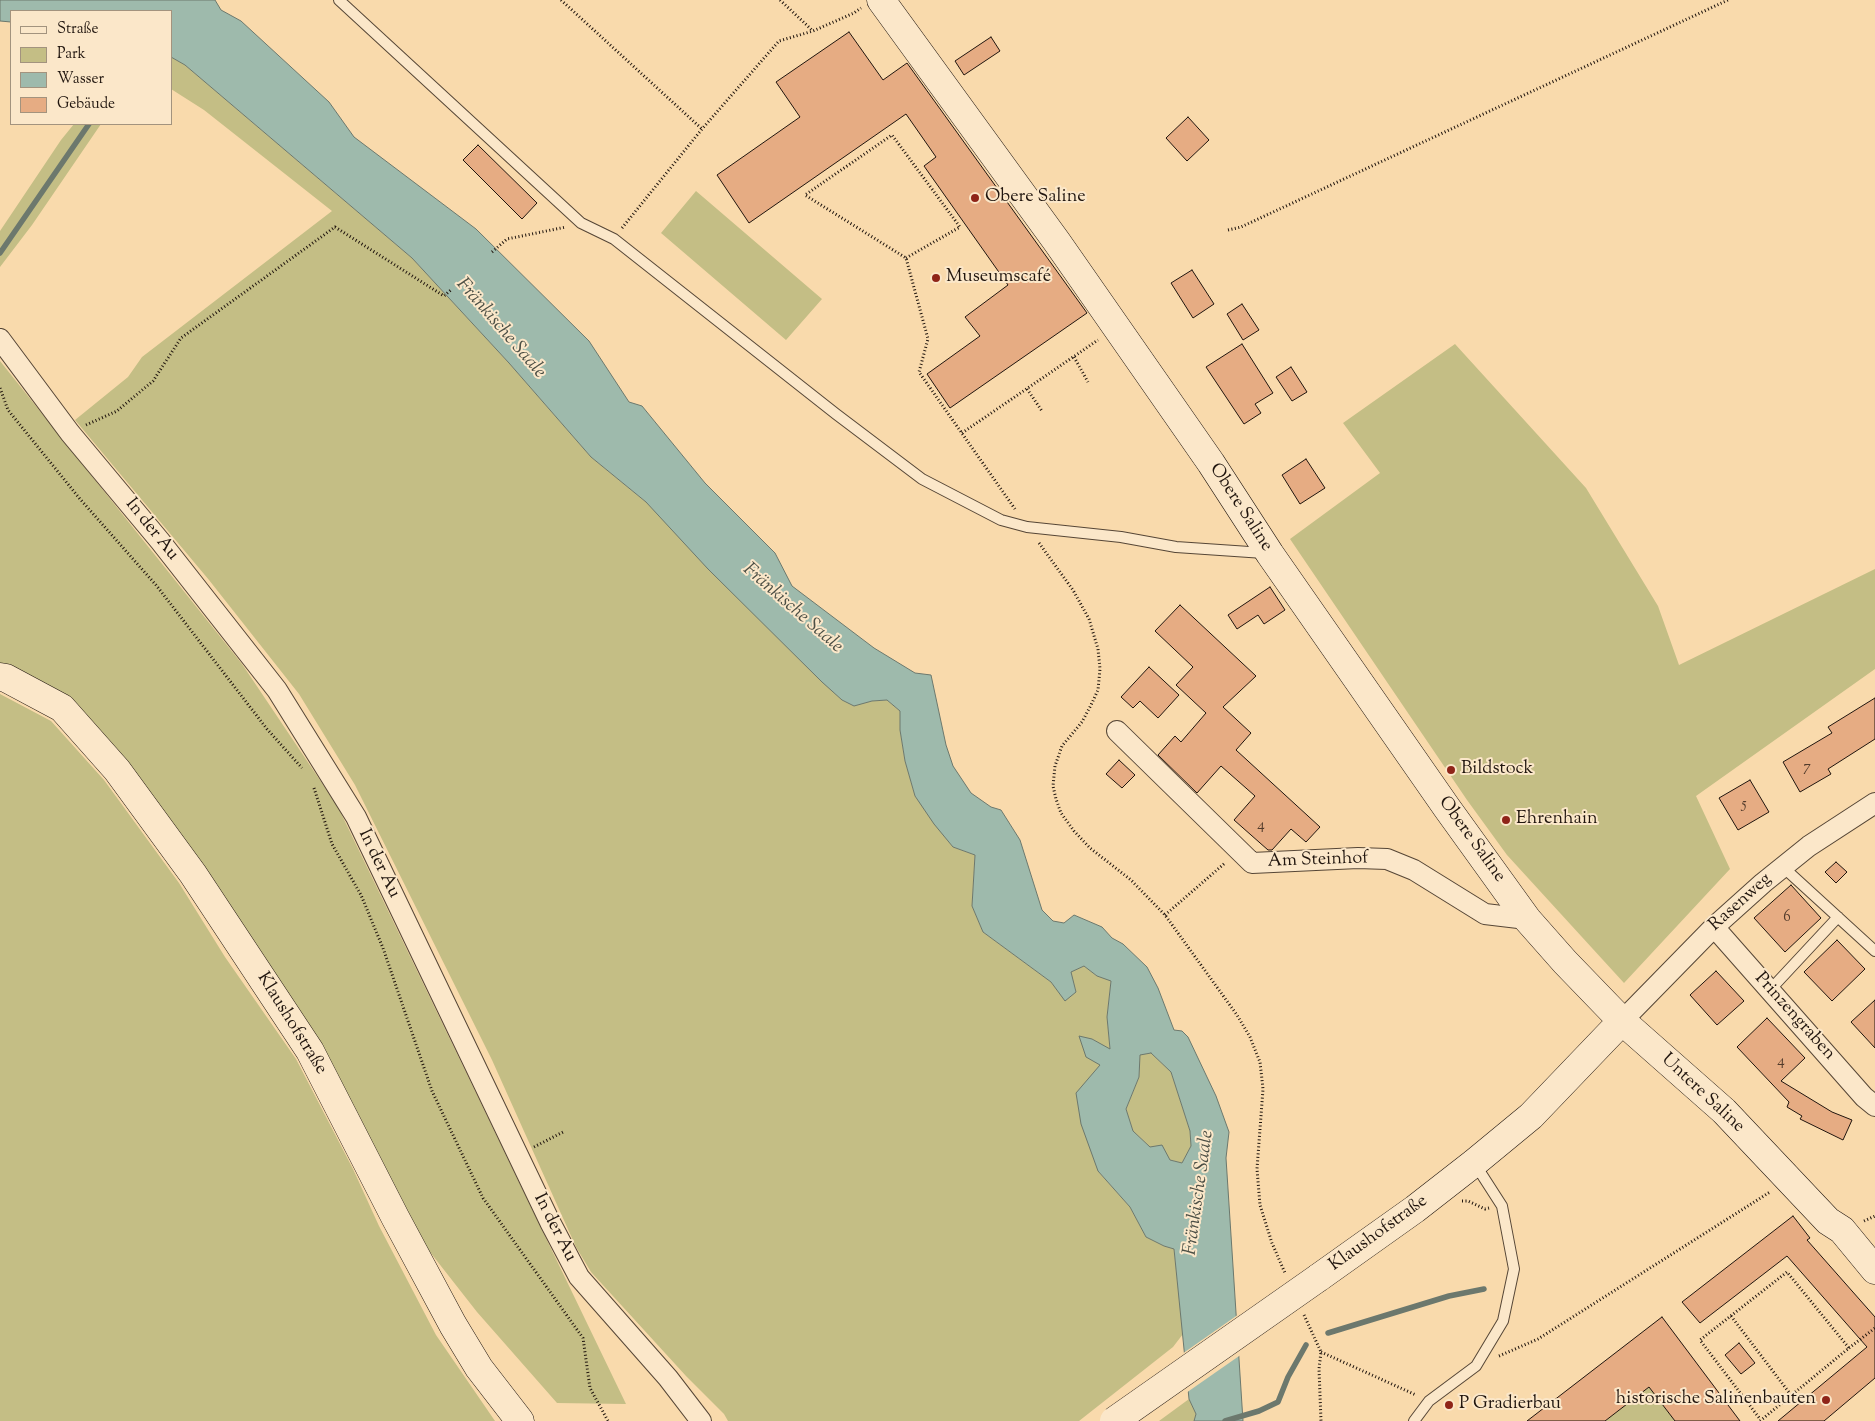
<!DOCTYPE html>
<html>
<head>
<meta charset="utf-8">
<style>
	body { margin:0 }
	#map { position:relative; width:1875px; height:1421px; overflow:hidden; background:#f9daac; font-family:"Sorts Mill Goudy",serif }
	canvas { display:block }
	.legend { position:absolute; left:10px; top:10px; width:162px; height:115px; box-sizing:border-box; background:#fbe7c9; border:1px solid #a3937e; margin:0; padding:6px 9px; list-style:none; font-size:15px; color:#20150e }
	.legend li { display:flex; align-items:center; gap:10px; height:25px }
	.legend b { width:25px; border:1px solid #a3937e }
</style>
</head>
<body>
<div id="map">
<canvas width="1875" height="1421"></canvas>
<ul class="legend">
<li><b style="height:6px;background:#fbe7c9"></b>Straße</li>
<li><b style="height:14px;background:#c4be85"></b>Park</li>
<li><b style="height:14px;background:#9ebaac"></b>Wasser</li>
<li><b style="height:14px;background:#e6ac83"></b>Gebäude</li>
</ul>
</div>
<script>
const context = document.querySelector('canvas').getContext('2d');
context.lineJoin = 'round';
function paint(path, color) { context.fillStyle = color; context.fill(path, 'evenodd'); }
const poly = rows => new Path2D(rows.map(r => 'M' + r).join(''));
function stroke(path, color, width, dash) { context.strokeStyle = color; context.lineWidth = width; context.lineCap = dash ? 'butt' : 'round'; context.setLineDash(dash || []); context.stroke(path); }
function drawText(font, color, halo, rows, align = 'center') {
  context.font = font + ' "Sorts Mill Goudy",serif'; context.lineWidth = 4; context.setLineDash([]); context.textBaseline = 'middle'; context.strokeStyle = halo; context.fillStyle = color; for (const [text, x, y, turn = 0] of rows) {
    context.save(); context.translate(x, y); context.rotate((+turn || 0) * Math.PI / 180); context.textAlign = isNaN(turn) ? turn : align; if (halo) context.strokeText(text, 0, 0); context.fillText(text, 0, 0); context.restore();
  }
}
paint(poly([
	[171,57,185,65,412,258,509,363,591,457,646,502,842,700,854,705,872,701,887,700,900,711,900,730,905,761,915,796,953,847,975,855,972,906,983,932,1051,982,1065,1000,1076,991,1070,972,1084,966,1097,976,1111,980,1107,1017,1110,1050,1092,1039,1100,1065,1098,1171,1130,1207,1146,1237,1164,1246,1174,1249,1183,1334,1173,1347,1079,1421,728,1421,724,1414,686,1376,591,1272,576,1247,492,1060,355,785,299,694,209,580,75,420,128,377,142,357,332,211,204,110,171,89],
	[74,124,101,124,32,225,0,267,0,231,61,140],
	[696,191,822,299,786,340,661,233],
	[1455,344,1586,488,1658,606,1679,665,1875,569,1875,669,1696,796,1730,869,1624,983,1507,855,1467,800,1290,539,1380,473,1343,423],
	[0,361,242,664,338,807,626,1404,557,1403,477,1312,401,1215,123,765,0,668],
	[0,694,51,721,104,780,179,883,225,957,296,1059,353,1169,379,1226,436,1335,495,1421,0,1421],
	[1151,1053,1171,1072,1190,1131,1191,1146,1182,1163,1170,1160,1150,1147,1133,1131,1126,1109,1139,1077,1140,1054],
	[1649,1387,1675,1421,1605,1421],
	[1189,1399,1196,1414,1194,1421,1159,1421]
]), '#c4be85');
const water = poly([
	[0,0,215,0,221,10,241,21,329,102,354,137,476,229,589,341,629,402,642,406,705,483,775,553,792,586,874,648,915,673,931,675,946,745,953,766,971,793,991,807,1001,810,1020,840,1042,910,1053,921,1064,923,1074,915,1102,927,1112,938,1123,944,1147,967,1158,988,1174,1030,1182,1031,1188,1037,1216,1096,1229,1132,1226,1158,1243,1421,1194,1421,1196,1414,1189,1399,1174,1249,1164,1246,1146,1237,1130,1207,1098,1171,1081,1124,1076,1093,1100,1065,1086,1057,1079,1036,1092,1039,1110,1049,1107,1017,1111,981,1097,976,1084,966,1071,972,1076,992,1065,1001,1051,982,983,932,972,906,975,855,953,847,934,824,915,796,905,761,900,730,900,711,887,700,872,701,854,706,842,700,822,682,708,569,646,502,591,457,509,363,412,258,185,65,171,57,171,11,11,11,11,22,0,21,0,0],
	[1151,1053,1171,1072,1190,1131,1191,1146,1182,1163,1170,1160,1162,1145,1150,1147,1133,1131,1126,1109,1139,1077,1140,1055,1151,1053]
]);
paint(water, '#9ebaac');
stroke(water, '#6c786d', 1);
paint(poly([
	[1239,1314,1242,1354,1186,1393,1182,1354]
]), '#f9daac');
stroke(poly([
	[0,253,89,124],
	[1328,1333,1449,1296,1484,1289],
	[1225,1421,1259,1411,1278,1402,1288,1377,1306,1345]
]), '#6c786d', 5.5);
const building = poly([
	[849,32,883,80,907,63,1087,313,950,408,927,374,980,336,965,317,1008,285,924,166,936,157,906,114,749,223,717,175,800,117,776,82,849,32],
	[991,37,1000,51,964,75,955,61,991,37],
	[1188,117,1209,140,1187,161,1166,138,1188,117],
	[478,145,537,203,522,219,463,160,478,145],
	[1192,270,1214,304,1193,318,1171,283,1192,270],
	[1242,304,1259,330,1243,340,1227,314,1242,304],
	[1242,344,1273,393,1255,404,1261,413,1244,424,1206,367,1242,344],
	[1291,367,1307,392,1292,401,1276,377,1291,367],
	[1306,459,1325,488,1300,504,1282,475,1306,459],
	[1270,587,1285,610,1264,624,1258,615,1237,629,1228,615,1270,587],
	[1180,605,1256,676,1223,707,1251,733,1236,750,1320,827,1306,842,1291,829,1272,850,1268,850,1234,820,1255,796,1221,766,1197,793,1158,755,1175,736,1181,742,1206,713,1176,685,1193,667,1155,631,1180,605],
	[1149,667,1179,695,1158,718,1140,701,1133,708,1121,697,1149,667],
	[1875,698,1875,739,1828,769,1831,774,1800,792,1783,762,1832,733,1828,727,1875,698],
	[1119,760,1135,775,1122,788,1106,774,1119,760],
	[1750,780,1769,812,1738,830,1719,798,1750,780],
	[1836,862,1847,872,1836,883,1825,872,1836,862],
	[1791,885,1821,918,1785,952,1754,918,1791,885],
	[1837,940,1865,969,1832,1001,1804,972,1837,940],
	[1716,971,1744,1001,1717,1025,1690,995,1716,971],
	[1875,1000,1875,1048,1851,1022,1875,1000],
	[1767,1018,1805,1058,1781,1081,1832,1112,1852,1120,1843,1140,1800,1119,1802,1116,1787,1107,1789,1102,1737,1047,1767,1018],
	[1793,1216,1810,1238,1807,1240,1875,1317,1875,1378,1824,1421,1778,1421,1867,1347,1787,1256,1700,1323,1682,1302,1793,1216],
	[1662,1317,1740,1421,1675,1421,1649,1387,1605,1421,1527,1421,1662,1317],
	[1739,1343,1755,1363,1741,1374,1725,1355,1739,1343]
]);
paint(building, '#e6ac83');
stroke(building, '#20150e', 1);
const lane = poly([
	[339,0,581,223,614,239,836,414,922,479,1001,520,1027,527,1121,537,1176,547,1264,553],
	[1783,867,1875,951],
	[1770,990,1838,917],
	[1414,1421,1429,1401,1476,1366,1503,1321,1514,1269,1502,1206,1475,1164]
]);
const street = poly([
	[0,339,70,433,160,541,277,690,356,817,550,1222,579,1277,668,1378,701,1421],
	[1117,731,1252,863,1358,858,1387,859,1414,870,1485,914,1527,919],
	[1714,927,1864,1097,1875,1106],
	[1622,1021,1714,927,1763,883,1809,846,1875,803]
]);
const secondary = poly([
	[881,0,1057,242,1211,463,1270,554,1447,808,1527,919,1565,962,1622,1021,1724,1111,1828,1221,1842,1230,1875,1270],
	[0,677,6,678,62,708,117,770,193,874,310,1051,395,1217,453,1325,479,1368,520,1421],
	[1318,1278,1415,1209,1474,1163,1531,1116,1622,1021]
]);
stroke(lane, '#564636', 12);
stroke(street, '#564636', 22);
stroke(secondary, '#20150e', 29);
stroke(poly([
	[561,0,702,129],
	[780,0,813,31],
	[622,228,702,129,779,41,813,31,854,13,861,8],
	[1228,230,1241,227,1728,0],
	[492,252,507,239,566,227],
	[906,258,960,227,892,135,805,195,906,258,928,339,919,372,1015,509],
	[1074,357,1088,382],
	[0,388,8,410,80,499,156,585,267,729,302,768],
	[1027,389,1042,411],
	[86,425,117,411,153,381,181,338,335,227,444,296,452,289],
	[962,433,1098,340],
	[1039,543,1073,590,1089,619,1098,649,1100,669,1098,690,1091,705,1082,722,1062,746,1055,766,1053,786,1056,799,1061,813,1074,831,1090,848,1131,880,1165,915,1237,1015,1250,1037,1260,1062,1263,1089,1257,1169,1260,1205,1272,1243,1285,1273],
	[314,788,332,844,361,895,383,948,432,1091,483,1198,583,1338,590,1388,608,1421],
	[1165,915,1225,863],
	[534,1147,565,1131],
	[1462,1201,1468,1201,1485,1209,1489,1208],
	[1864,1221,1875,1216],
	[1304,1315,1321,1352,1319,1369,1321,1421],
	[1731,1316,1791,1395],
	[1849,1348,1875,1328],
	[1321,1352,1416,1395],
	[1499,1356,1538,1339,1770,1192],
	[1760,1421,1849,1348,1787,1272,1700,1340,1760,1419]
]), '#20150e', 3, [1, 2.5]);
stroke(lane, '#fbe7c9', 10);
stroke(street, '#fbe7c9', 20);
stroke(secondary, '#fbe7c9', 28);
const secondaryBridge = poly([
	[1114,1421,1318,1278]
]);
stroke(secondaryBridge, '#20150e', 29, []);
stroke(secondaryBridge, '#fbe7c9', 28);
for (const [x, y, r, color] of [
	[975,198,5,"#8f2418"],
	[936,278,5,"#8f2418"],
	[1451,770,5,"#8f2418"],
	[1506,820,5,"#8f2418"],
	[1826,1400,5,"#8f2418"],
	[1449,1405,5,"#8f2418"]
]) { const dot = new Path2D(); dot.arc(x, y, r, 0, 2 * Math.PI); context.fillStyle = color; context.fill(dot); stroke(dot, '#fbe7c9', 2); }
drawText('15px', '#523b2b', null, [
	["7",1807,768],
	["5",1744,805],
	["4",1261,826],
	["6",1787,918],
	["4",1781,1062]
]);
drawText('18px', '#20150e', '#fbe7c9', [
	["Obere Saline",985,198],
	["Museumscafé",946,278],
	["Bildstock",1461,770],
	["Ehrenhain",1516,820],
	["historische Salinenbauten",1816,1400,"right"],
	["P Gradierbau",1459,1405]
], 'left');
drawText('18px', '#20150e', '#fbe7c9', [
	["Obere Saline",1240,508,57],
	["In der Au",151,530,51],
	["Obere Saline",1471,840,54],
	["Am Steinhof",1318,861,-2],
	["In der Au",378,864,64],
	["Rasenweg",1741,903,-42],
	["Prinzengraben",1794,1017,48],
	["Klaushofstraße",291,1024,58],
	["Untere Saline",1702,1094,43],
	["In der Au",554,1228,63],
	["Klaushofstraße",1379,1234,-36]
]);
drawText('italic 19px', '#4c4f45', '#fbe7c9', [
	["Fränkische Saale",500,329,49],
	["Fränkische Saale",792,609,41],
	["Fränkische Saale",1200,1193,-82]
]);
</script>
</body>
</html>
